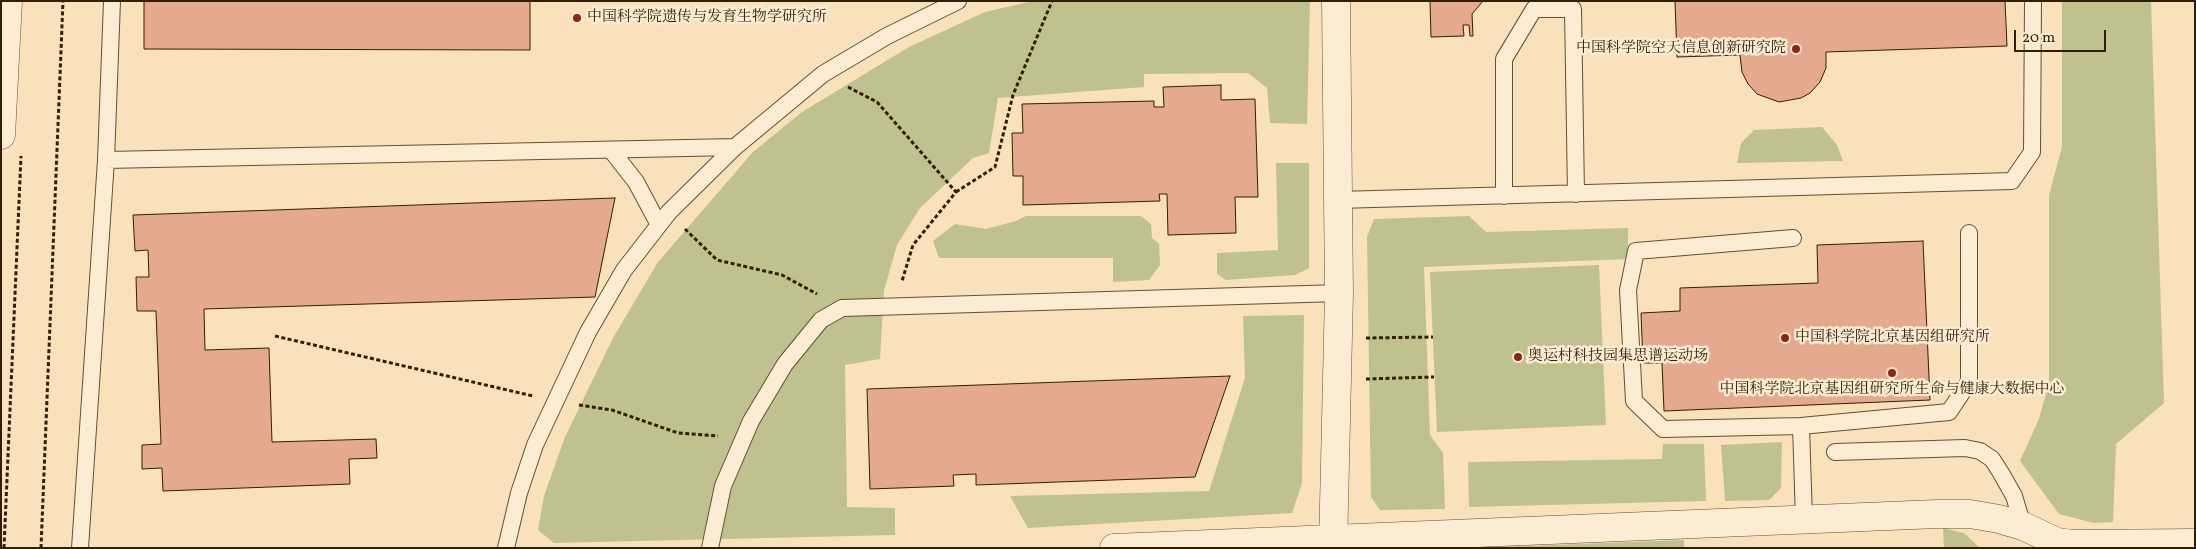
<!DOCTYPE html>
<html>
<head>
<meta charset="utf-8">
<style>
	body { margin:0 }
	#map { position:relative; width:2196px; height:549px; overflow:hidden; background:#f9e1bb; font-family:Vollkorn,serif }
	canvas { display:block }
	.frame { position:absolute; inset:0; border:2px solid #301e07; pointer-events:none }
	.scale { position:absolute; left:2014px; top:30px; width:92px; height:22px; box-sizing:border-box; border:2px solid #301e07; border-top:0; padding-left:6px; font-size:15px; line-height:18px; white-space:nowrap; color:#301e07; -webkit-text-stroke:4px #fbecd3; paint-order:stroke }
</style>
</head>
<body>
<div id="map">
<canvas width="2196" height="549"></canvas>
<div class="frame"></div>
<div class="scale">20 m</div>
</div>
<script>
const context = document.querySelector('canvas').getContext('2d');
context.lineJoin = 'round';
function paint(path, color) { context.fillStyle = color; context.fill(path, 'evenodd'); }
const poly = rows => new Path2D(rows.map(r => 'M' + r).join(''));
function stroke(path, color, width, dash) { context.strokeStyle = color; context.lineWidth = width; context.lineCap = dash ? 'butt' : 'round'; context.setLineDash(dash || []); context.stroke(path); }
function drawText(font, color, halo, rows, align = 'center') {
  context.font = font + ' Vollkorn,"Noto Serif SC",serif'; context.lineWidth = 5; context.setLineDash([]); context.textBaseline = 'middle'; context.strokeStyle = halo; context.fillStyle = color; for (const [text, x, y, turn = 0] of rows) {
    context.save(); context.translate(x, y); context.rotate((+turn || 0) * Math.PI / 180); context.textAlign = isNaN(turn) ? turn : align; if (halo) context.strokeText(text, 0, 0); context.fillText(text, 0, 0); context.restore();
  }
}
paint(poly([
	[1033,1,1310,1,1307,124,1270,123,1267,88,1248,73,1144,74,1144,87,998,98,989,153,973,158,920,208,897,245,884,290,880,359,845,365,847,507,895,508,895,535,554,543,538,530,544,496,565,437,613,338,658,262,753,152,802,112,909,47,985,12],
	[2062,1,2151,1,2164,403,2116,444,2113,522,2094,523,2059,514,2020,461,2039,419,2049,383,2049,195,2062,147],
	[1822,127,1837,145,1843,161,1737,163,1741,143,1754,130],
	[1276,163,1309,163,1309,268,1295,275,1226,280,1217,274,1217,253,1278,250],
	[1026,216,1141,216,1151,224,1152,238,1159,244,1160,265,1149,280,1113,282,1113,258,939,258,933,241,955,224,986,229,1016,221],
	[1469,216,1486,232,1628,228,1628,259,1424,267,1430,435,1443,453,1445,509,1380,510,1371,497,1367,237,1374,219],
	[1599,265,1606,425,1437,432,1430,272],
	[1304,315,1302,483,1292,513,1028,528,1010,496,1209,491,1245,378,1243,316],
	[1782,442,1781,488,1769,500,1725,501,1721,445],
	[1663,444,1704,444,1706,501,1469,507,1468,462,1662,459],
	[1943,528,1964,533,1980,548,1944,548],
	[1684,540,1684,548,1470,548]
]), '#bfc28f');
const building = poly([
	[144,1,530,1,530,50,144,49,144,1],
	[1430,1,1483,1,1472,14,1473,36,1470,36,1469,25,1463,25,1464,36,1431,37,1430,1],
	[1675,1,2005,1,2007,46,1826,52,1826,68,1820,82,1810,93,1801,98,1779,102,1757,94,1748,84,1742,72,1740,55,1677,57,1675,1],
	[1221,85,1221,100,1255,99,1258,197,1235,197,1236,233,1168,235,1167,194,1159,194,1160,201,1023,205,1023,176,1013,176,1012,133,1023,133,1022,104,1154,101,1154,107,1164,107,1163,87,1221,85],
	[615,198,595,297,204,309,205,350,269,348,272,442,376,439,377,458,349,459,350,484,163,491,162,468,142,469,142,445,161,444,156,311,137,311,136,277,149,277,148,250,135,251,133,215,615,198],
	[1923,241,1930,400,1664,411,1662,363,1643,363,1641,313,1680,311,1680,288,1818,283,1817,245,1923,241],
	[1230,376,1195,477,976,485,976,474,953,475,954,486,870,489,867,389,1230,376]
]);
paint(building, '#e5aa8d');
stroke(building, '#301e07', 1);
const lane = poly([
	[611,150,636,182,659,225],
	[106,160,735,147],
	[1504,196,1504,59,1534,9,1573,9,1576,194],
	[1338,200,2012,181,2032,152,2033,1],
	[1793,238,1636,251,1628,290,1634,401,1663,429,1801,426,1949,412,1969,382,1969,233],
	[1801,426,1804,519],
	[1835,452,1965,448,1980,451,1992,459,2001,473,2014,496,2023,526],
	[80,548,106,160,112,1],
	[506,548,519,493,535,445,588,332,624,270,669,212,735,147,823,74,887,36,958,1],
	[710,548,723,486,751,421,785,364,821,320,842,308,1339,293]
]);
const street = poly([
	[1,135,8,1],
	[1114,548,1937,514,1970,514,1999,519,2023,526,2057,542,2072,544,2195,543],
	[1333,548,1339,293,1336,1]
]);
stroke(lane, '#624f34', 18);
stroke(street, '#624f34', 29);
stroke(poly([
	[848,87,877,102,956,192,913,245,902,281],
	[956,192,995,167,1013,95,1052,1],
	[685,229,717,260,782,275,817,294],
	[275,336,533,396],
	[1366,338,1433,337],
	[1366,379,1434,377],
	[579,405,612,410,678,433,718,436],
	[4,548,21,156],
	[41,548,63,1]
]), '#301e07', 3, [4, 2.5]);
stroke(lane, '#fbecd3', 16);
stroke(street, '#fbecd3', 28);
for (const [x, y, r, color] of [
	[577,18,5,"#8f2418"],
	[1796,49,5,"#8f2418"],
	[1785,338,5,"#8f2418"],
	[1518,357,5,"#8f2418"],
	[1892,373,5,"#8f2418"]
]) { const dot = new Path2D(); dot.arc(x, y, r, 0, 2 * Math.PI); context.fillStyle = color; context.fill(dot); stroke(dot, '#fbecd3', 2); }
drawText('15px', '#301e07', '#fbecd3', [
	["中国科学院遗传与发育生物学研究所",587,18],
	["中国科学院空天信息创新研究院",1786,49,"right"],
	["中国科学院北京基因组研究所",1795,338],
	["奥运村科技园集思谱运动场",1528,357],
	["中国科学院北京基因组研究所生命与健康大数据中心",1892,390,"center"]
], 'left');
</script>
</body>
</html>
